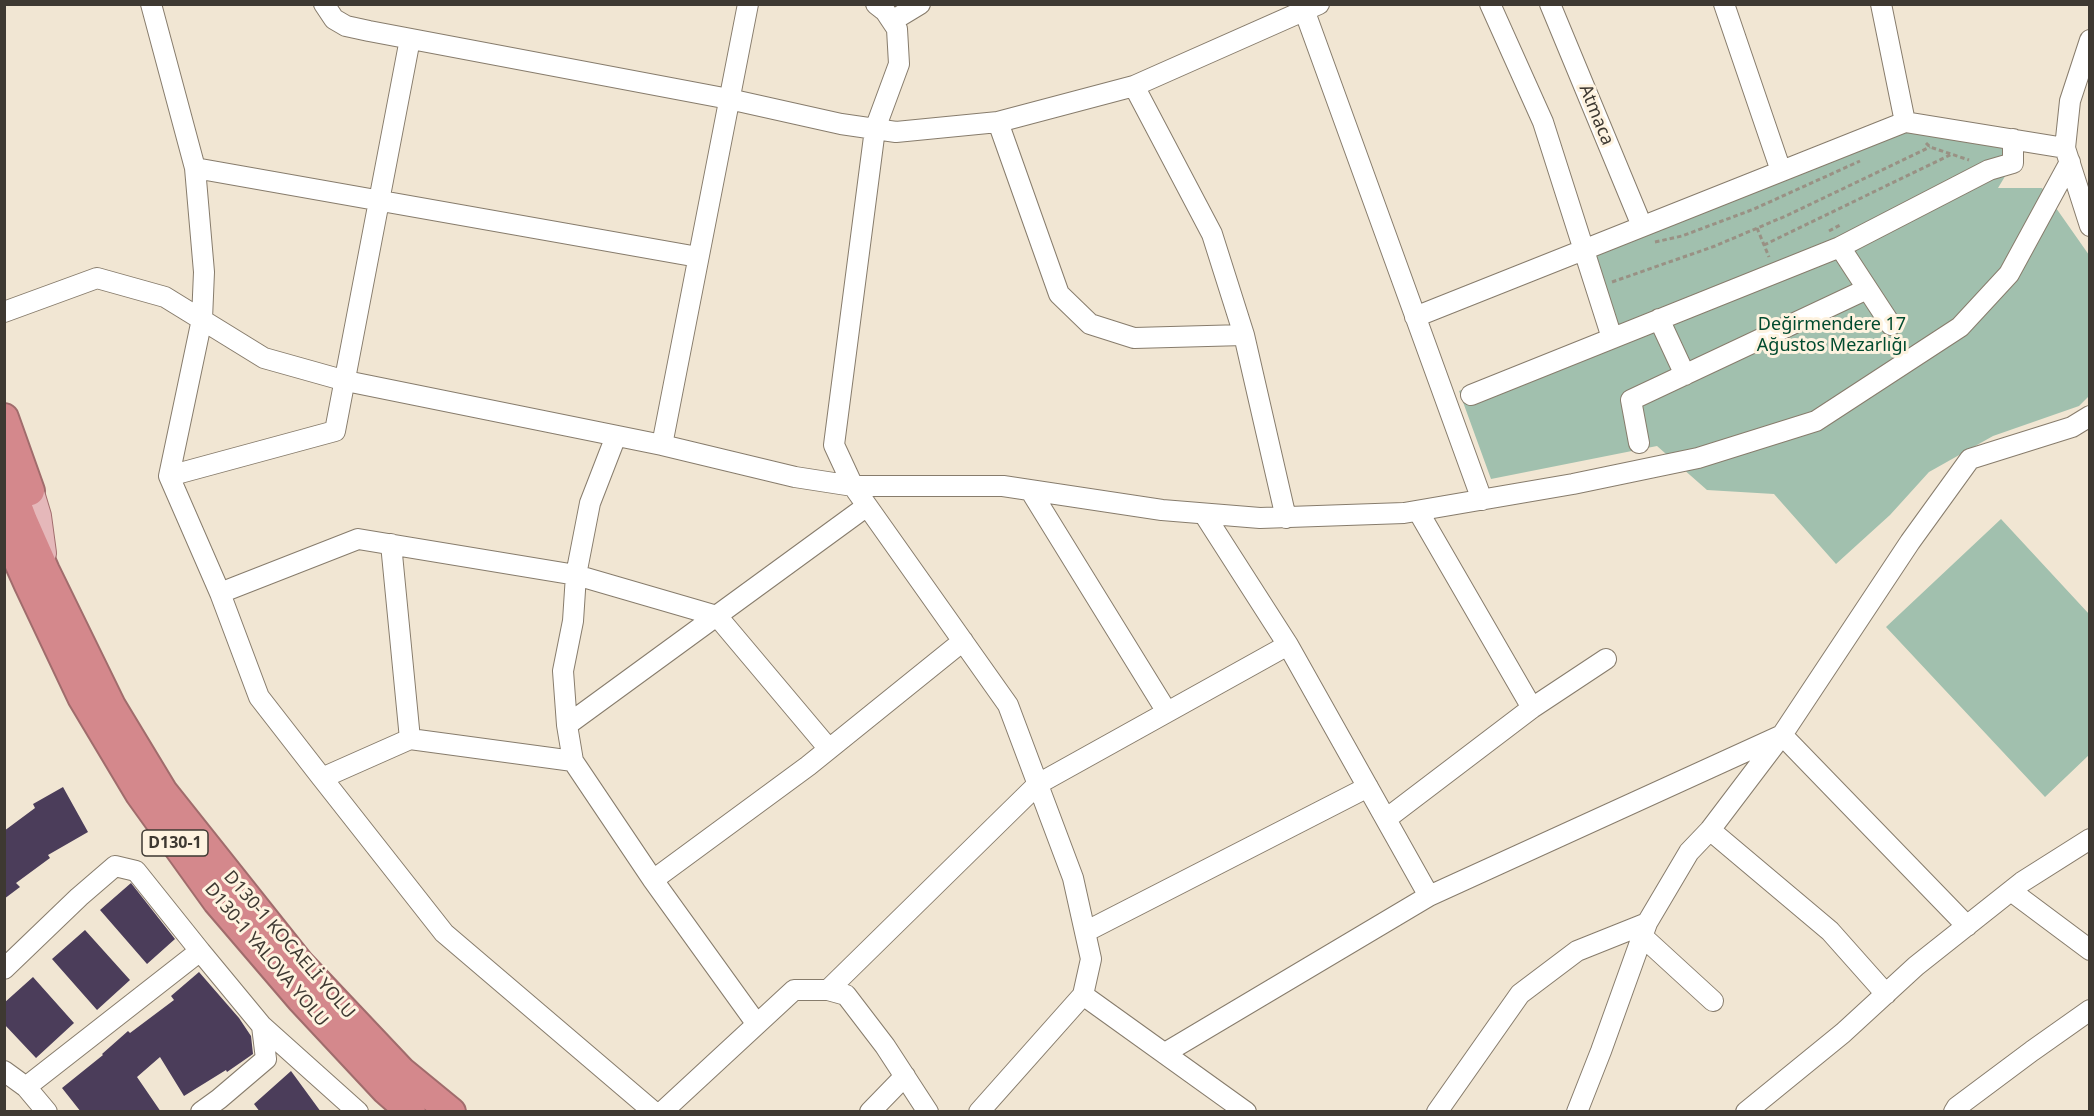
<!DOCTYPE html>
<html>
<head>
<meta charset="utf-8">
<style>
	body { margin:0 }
	#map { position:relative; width:2094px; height:1116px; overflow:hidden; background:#f1e6d3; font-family:"Noto Sans",sans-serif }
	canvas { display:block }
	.frame { position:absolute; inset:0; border:6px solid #3e3932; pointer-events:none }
</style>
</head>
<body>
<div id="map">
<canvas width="2094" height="1116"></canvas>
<div class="frame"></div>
</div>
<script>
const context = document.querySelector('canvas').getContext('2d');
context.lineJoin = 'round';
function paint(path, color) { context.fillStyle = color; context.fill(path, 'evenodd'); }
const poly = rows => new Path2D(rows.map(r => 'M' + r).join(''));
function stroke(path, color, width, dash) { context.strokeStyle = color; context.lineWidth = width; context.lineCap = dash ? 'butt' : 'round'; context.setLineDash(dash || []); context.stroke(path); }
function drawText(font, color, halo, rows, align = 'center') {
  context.font = font + ' "Noto Sans",sans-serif'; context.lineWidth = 6; context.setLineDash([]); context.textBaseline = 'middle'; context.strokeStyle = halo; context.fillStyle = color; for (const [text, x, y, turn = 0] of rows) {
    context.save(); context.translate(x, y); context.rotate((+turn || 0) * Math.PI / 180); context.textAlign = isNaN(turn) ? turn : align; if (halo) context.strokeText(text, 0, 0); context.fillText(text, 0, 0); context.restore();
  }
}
paint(poly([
	[1906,128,2008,144,2013,163,1998,188,2042,188,2089,255,2089,396,2079,406,1993,436,1929,472,1890,515,1836,564,1774,494,1707,490,1657,446,1491,479,1459,391,1604,334,1579,252],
	[2001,519,2089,614,2089,755,2045,797,1886,627]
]), '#a1c0ae');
paint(poly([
	[63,787,88,832,48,855,50,858,16,883,20,887,4,899,4,831,35,808,33,804],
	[131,883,175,939,147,964,100,910],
	[85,930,130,980,97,1010,52,959],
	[199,972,239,1018,251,1036,253,1054,227,1072,226,1070,184,1096,160,1057,137,1077,161,1112,81,1112,62,1088,103,1055,102,1054,128,1031,130,1033,174,1000,171,996],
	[33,977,74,1023,36,1058,4,1024,4,1003],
	[291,1071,321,1112,260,1112,254,1104]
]), '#4b3d5a');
const minor = poly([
	[151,4,195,168,204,272,202,319,169,476,220,593,259,697,322,778,410,739,573,761],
	[324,4,334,19,346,26,369,31,729,99,841,124,896,132,998,122,1134,86,1319,4],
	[876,4,885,11,897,29,899,64,875,129,834,445,853,486,1008,705,1073,878,1091,959,1083,995,979,1112],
	[1302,4,1482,500],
	[1490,4,1543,122,1612,338],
	[1550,4,1642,226],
	[1724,4,1781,171],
	[1881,4,1905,122],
	[892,21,920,4],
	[2090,40,2070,101,2065,148,2090,226],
	[1134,86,1212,234,1244,335,1286,518],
	[998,122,1059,294,1090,324,1134,338,1244,335],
	[195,168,698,257],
	[4,312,97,278,165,297,264,358,346,381,662,445,795,477,853,486,1003,486,1162,510,1260,518,1404,513,1573,484,1698,458,1816,421,1960,327,2009,274,2070,162],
	[1415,317,1905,122,2065,148],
	[1659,319,1685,375],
	[1891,325,1840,247,1989,170,2013,163,2013,139],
	[1471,395,1840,247],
	[616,436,590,503,576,575,573,621,563,671,567,725,573,761,653,880,756,1023],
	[1639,443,1631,400,1867,289],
	[662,445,748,4],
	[169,476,335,431,410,39],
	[1030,490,1167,712],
	[1418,511,1532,708,1606,659],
	[1204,514,1288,645,1429,896],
	[391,544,410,739],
	[220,593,358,539,576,575,717,616,829,749],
	[567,725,867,506],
	[322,778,444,933,654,1112],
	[1386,819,1532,708],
	[1710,830,1830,931,1886,994],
	[653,880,808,766,963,641],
	[2011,891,2090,950],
	[1085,932,1368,787],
	[1642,936,1713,1001],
	[4,969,79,897,115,866,136,871,200,951],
	[828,990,1038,784,1288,645],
	[1083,995,1246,1112],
	[262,1026,358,1112],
	[1165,1053,1429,896,1782,735,1967,926],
	[4,1071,26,1087,47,1112],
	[26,1087,200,951,262,1026,266,1059,219,1099,201,1112],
	[662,1112,794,990,828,990,846,995,885,1046,928,1112],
	[870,1112,905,1076],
	[1437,1112,1520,994,1577,951,1647,923],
	[1577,1112,1601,1051,1647,923,1689,852,1710,830,1782,735,1910,542,1970,459,2072,427,2090,416],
	[1746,1112,1843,1033,1916,966,2022,882,2090,839],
	[1954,1112,1957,1107,2032,1051,2090,1010]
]);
const major = poly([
	[32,496,38,516,43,553]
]);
const highway = poly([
	[4,418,30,491],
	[4,471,23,521,45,571,111,706,163,792,299,963,401,1071,451,1112],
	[4,529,29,585,82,697,140,794,217,901,301,999,386,1090,411,1112]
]);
stroke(minor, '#877c6c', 22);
stroke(major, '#a06c6c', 28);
stroke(highway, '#a06c6c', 32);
stroke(poly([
	[1926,143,1930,147,1969,160],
	[1757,228,1769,257],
	[1829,231,1842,224],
	[1655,242,1682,236,1754,209,1860,161],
	[1764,245,1952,154],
	[1612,282,1715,246,1788,215,1930,147]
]), '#999184', 3, [4.5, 3]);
stroke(minor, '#fff', 20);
stroke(major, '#e5b8ba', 26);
stroke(highway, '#d4888c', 28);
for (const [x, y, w] of [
	[175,843,66]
]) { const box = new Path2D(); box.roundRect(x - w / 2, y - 13, w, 26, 4.5); context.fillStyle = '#fef3e0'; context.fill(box); stroke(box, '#3e3932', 1.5); }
drawText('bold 16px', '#3e3932', null, [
	["D130-1",175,843]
]);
drawText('18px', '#3e3932', '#fef3e0', [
	["Atmaca",1596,115,68],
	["D130-1 KOCAELİ YOLU",289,945,49],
	["D130-1 YALOVA YOLU",266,955,50]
]);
drawText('18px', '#004a2e', '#fef3e0', [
	["Değirmendere 17",1832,325],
	["Ağustos Mezarlığı",1832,346]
]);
</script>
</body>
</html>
